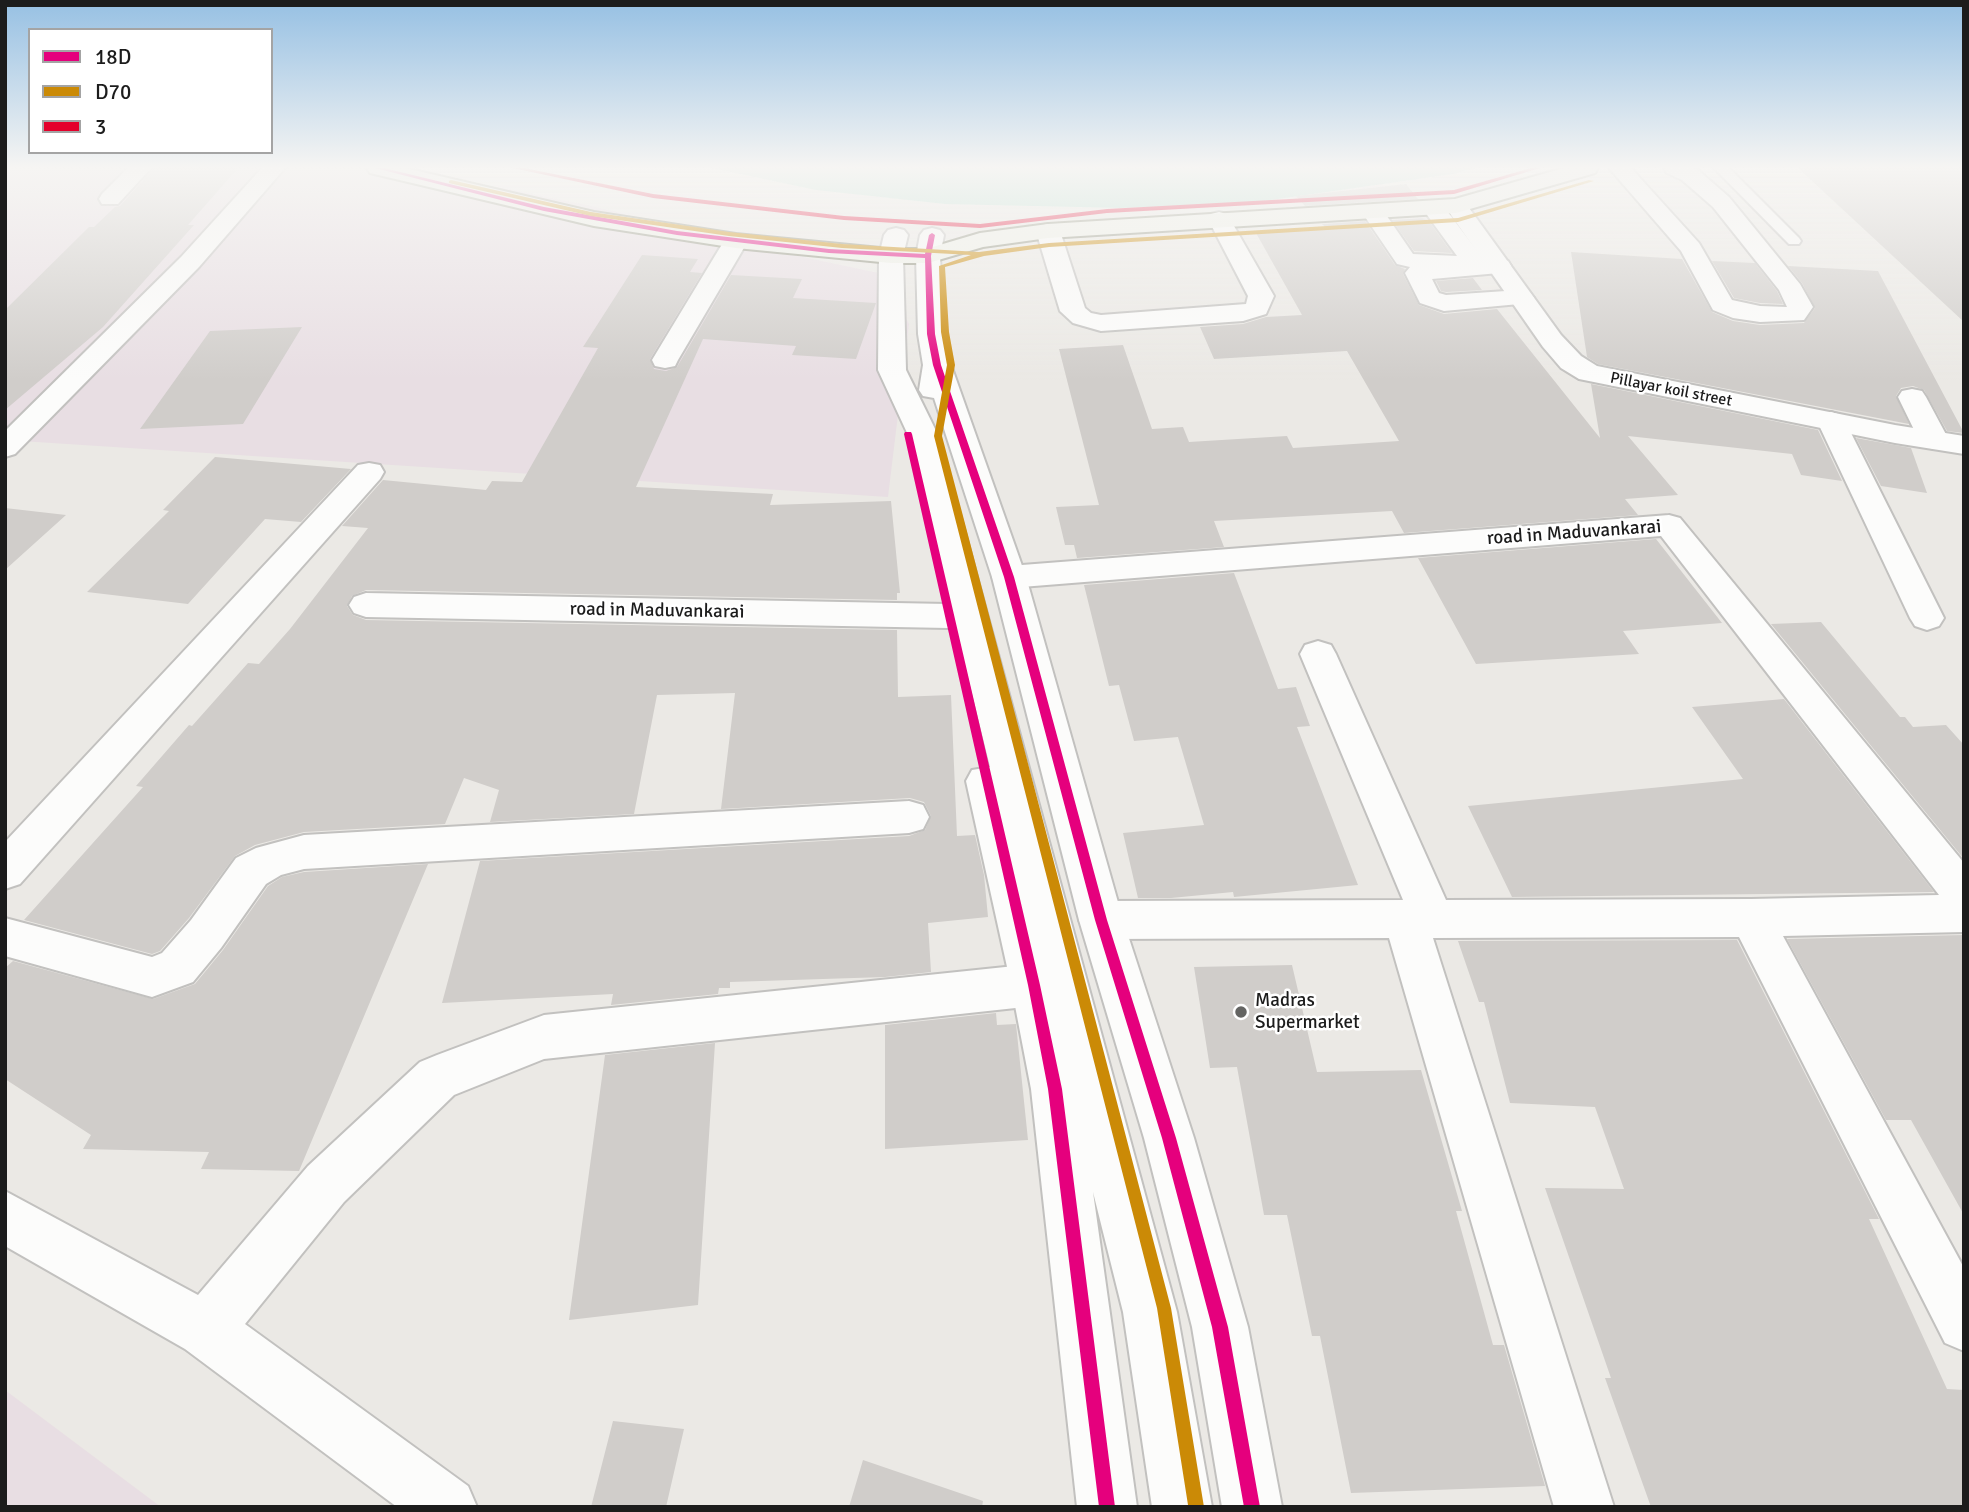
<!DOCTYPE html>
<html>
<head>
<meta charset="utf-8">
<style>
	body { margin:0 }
	#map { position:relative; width:1969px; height:1512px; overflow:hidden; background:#ebe9e5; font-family:Signika,sans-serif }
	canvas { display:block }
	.frame { position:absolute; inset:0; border:7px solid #1c1c1c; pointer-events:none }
	.legend { position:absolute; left:28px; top:28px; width:245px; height:126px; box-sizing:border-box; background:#fff; border:2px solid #a4a4a4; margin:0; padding:9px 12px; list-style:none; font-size:21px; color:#1c1c1c }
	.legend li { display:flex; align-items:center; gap:14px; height:35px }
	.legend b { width:35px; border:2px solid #a4a4a4 }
</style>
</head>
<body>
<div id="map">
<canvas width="1969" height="1512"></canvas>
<div class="frame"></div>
<ul class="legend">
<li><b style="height:9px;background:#e5007d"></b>18D</li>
<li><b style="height:9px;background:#cb8a06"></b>D70</li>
<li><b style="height:9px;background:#e4002b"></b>3</li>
</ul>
</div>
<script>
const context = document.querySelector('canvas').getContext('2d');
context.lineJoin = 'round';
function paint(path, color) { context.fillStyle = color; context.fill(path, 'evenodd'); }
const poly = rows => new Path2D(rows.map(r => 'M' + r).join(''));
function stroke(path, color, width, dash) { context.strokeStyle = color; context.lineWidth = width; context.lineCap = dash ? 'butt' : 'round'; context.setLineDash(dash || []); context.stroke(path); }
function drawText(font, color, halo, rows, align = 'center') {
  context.font = font + ' Signika,sans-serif'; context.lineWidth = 5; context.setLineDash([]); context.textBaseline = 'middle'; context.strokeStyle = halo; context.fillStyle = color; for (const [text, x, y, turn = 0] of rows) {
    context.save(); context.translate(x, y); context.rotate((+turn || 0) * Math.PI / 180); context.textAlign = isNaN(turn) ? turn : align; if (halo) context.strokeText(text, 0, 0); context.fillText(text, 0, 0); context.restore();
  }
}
paint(poly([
	[5,168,403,168,592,206,794,255,883,274,909,324,888,497,5,440],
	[5,1390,161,1507,5,1507]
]), '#e8dee3');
paint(poly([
	[712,168,1475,168,1453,174,1243,204,1120,208,945,204,816,190]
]), '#b4dfd0');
paint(poly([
	[154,168,238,168,188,225,194,225,103,327,5,410,5,310,89,227,94,227,115,207,120,206],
	[1798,168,1964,168,1964,322],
	[1406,184,1418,199,1305,206,1296,196],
	[1426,218,1422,219,1428,220,1452,253,1414,251,1392,220],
	[1365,221,1395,265,1405,269,1403,274,1419,305,1444,314,1497,309,1600,438,1591,384,1818,430,1842,481,1801,475,1792,454,1628,436,1678,495,1625,499,1638,515,1404,533,1392,511,1214,521,1224,547,1077,558,1074,545,1065,545,1056,507,1099,505,1059,349,1123,345,1152,429,1183,427,1189,442,1287,436,1293,448,1399,441,1347,351,1214,359,1200,327,1243,324,1266,317,1302,315,1256,233,1327,229,1322,224],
	[1571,252,1682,259,1712,312,1733,321,1760,325,1804,323,1815,308,1802,283,1788,266,1878,271,1964,433,1947,431,1924,390,1913,386,1901,388,1896,396,1909,424,1598,364,1587,357],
	[642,255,698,259,690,272,702,273,650,359,654,369,666,371,677,367,731,275,802,279,793,298,876,303,856,359,792,355,796,346,703,339,636,487,773,494,770,505,891,501,900,593,897,593,897,600,366,590,352,596,347,606,353,615,366,620,897,630,898,697,951,695,957,836,975,835,984,875,988,917,928,923,931,972,885,977,730,982,730,988,719,988,718,994,611,1005,613,994,442,1003,480,861,909,836,925,830,931,816,924,802,910,798,721,809,735,693,657,695,634,814,490,822,499,790,464,778,445,824,304,832,255,845,235,856,189,918,160,951,152,954,24,920,143,787,136,786,189,725,192,726,248,663,259,664,290,629,368,528,342,526,383,480,486,490,492,481,522,482,598,348,583,347],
	[1712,261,1755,263,1777,291,1783,304,1760,303,1734,298],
	[1473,278,1482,290,1446,292,1441,291,1436,281],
	[302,327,243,424,140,429,210,331],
	[1856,438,1911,448,1927,493,1881,486],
	[215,457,351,469,301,522,265,519,188,604,87,592,169,511,163,510],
	[5,508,66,515,5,570],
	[1656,539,1722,623,1623,631,1639,654,1476,664,1418,558],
	[1234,573,1278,689,1296,687,1310,726,1297,727,1358,885,1234,897,1233,892,1171,898,1138,898,1123,833,1204,825,1178,737,1134,741,1119,685,1109,686,1084,585],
	[1821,622,1900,717,1905,717,1913,727,1946,725,1964,745,1964,859,1771,624],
	[1784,699,1934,892,1512,897,1468,806,1743,779,1692,707],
	[428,864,299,1171,201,1169,209,1152,83,1149,91,1135,5,1079,5,968,13,961,153,999,195,984,223,950,268,886,282,877,304,872],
	[1964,935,1964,1215,1911,1120,1886,1120,1787,939],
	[1737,940,1879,1219,1869,1219,1947,1389,1964,1390,1964,1507,1651,1507,1605,1378,1611,1378,1545,1188,1624,1189,1595,1107,1510,1103,1484,1002,1479,1002,1458,941],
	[1292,965,1317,1072,1421,1070,1462,1211,1456,1211,1493,1345,1504,1345,1545,1486,1351,1493,1320,1336,1312,1336,1287,1215,1264,1215,1237,1067,1210,1068,1194,967],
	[996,1013,997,1025,1016,1024,1028,1140,885,1149,885,1025],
	[715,1043,698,1305,569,1320,605,1055],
	[613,1421,684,1429,666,1507,591,1507],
	[863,1460,983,1501,982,1507,849,1507]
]), '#d0cdca');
const service = poly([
	[1714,168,1729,168,1799,238,1801,241,1799,244,1789,244,1714,168]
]);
const minor = poly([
	[128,168,151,168,118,204,102,204,99,199,102,194,128,168],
	[262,168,285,168,199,267,15,454,5,457,5,431,181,257,262,168],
	[1609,168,1631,168,1699,243,1732,300,1760,306,1787,307,1779,290,1713,207,1682,180,1667,173,1664,168,1692,168,1698,170,1729,197,1800,284,1813,307,1804,320,1760,322,1733,318,1713,310,1681,251,1609,168],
	[1433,201,1441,203,1484,260,1499,259,1508,261,1511,266,1508,271,1499,273,1432,279,1439,293,1446,295,1521,290,1530,293,1534,298,1530,303,1444,311,1420,303,1405,273,1410,267,1397,264,1361,211,1364,206,1380,206,1413,254,1457,256,1422,208,1425,203,1433,201],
	[1219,212,1227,214,1230,219,1274,296,1266,314,1243,321,1101,331,1073,323,1060,311,1036,231,1040,226,1048,224,1056,226,1060,231,1085,308,1091,313,1101,315,1246,304,1248,296,1208,219,1211,214,1219,212],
	[736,234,744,236,748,241,678,360,675,366,665,368,655,366,652,360,724,241,728,236,736,234],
	[1912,389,1922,391,1926,397,1949,440,1944,446,1934,449,1924,446,1919,440,1898,397,1902,391,1912,389],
	[1831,412,1841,415,1845,421,1944,618,1939,626,1927,630,1915,626,1910,618,1817,421,1821,415,1831,412],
	[369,463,380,465,384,472,380,479,20,884,5,889,5,842,358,465,369,463],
	[1669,515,1680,518,1964,863,1964,932,1783,936,1964,1268,1964,1351,1945,1343,1739,937,1433,938,1614,1507,1554,1507,1389,938,1101,939,1086,933,1079,920,1086,907,1101,901,1403,900,1300,654,1305,645,1318,641,1331,645,1336,654,1446,900,1751,899,1939,895,1661,536,1009,588,997,585,992,577,997,569,1009,566,1669,515],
	[366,593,948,604,960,608,965,616,960,624,948,628,366,617,354,613,349,605,354,597,366,593],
	[909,801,923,805,929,817,923,829,909,833,304,869,281,875,266,884,221,948,193,982,152,997,5,956,5,918,152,957,162,953,191,920,236,858,256,848,304,835,909,801],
	[1034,964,1050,970,1057,985,1050,1000,1034,1006,544,1059,454,1095,344,1202,245,1324,468,1486,477,1507,397,1507,185,1349,5,1246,5,1191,198,1295,308,1166,420,1062,437,1055,544,1015,1034,964]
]);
const tertiary = poly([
	[1456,199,1464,201,1561,335,1581,356,1597,366,1895,425,1964,436,1964,454,1895,443,1579,379,1561,368,1543,347,1445,206,1448,201,1456,199],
	[896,228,904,230,908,235,903,256,906,370,939,437,1177,1312,1212,1507,1152,1507,1123,1312,1093,1192,1137,1507,1077,1507,1031,1089,1011,985,966,781,972,770,990,767,909,437,878,370,879,256,884,235,888,230,896,228],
	[932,228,940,230,944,235,940,256,944,334,951,365,1026,577,1123,920,1194,1138,1248,1327,1282,1507,1222,1507,1192,1327,1144,1138,1079,920,992,577,934,398,923,396,919,390,923,365,918,334,916,256,920,235,924,230,932,228]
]);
const secondary = poly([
	[367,168,405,168,594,212,736,234,891,249,926,249,980,233,1048,224,1455,199,1564,168,1598,168,1595,173,1456,213,1048,238,983,247,928,263,891,263,736,248,594,226,370,173,367,168]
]);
stroke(service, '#c2c1bf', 4);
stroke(minor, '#c2c1bf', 4);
stroke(tertiary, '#c2c1bf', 4);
stroke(secondary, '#90927f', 4);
paint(service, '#fcfcfb');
paint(minor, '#fcfcfb');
paint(tertiary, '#fcfcfb');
paint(secondary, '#f0f2e9');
paint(poly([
	[375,168,384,168,544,207,677,231,829,249,925,254,929,235,932,233,935,235,931,256,935,334,941,365,1014,577,1107,920,1176,1138,1228,1327,1260,1507,1244,1507,1212,1327,1162,1138,1095,920,1004,577,933,365,927,334,925,258,829,253,677,235,544,211,375,168],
	[905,432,911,432,912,434,1040,985,1062,1089,1115,1507,1099,1507,1048,1089,1028,985,904,434,905,432]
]), '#e5007d');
paint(poly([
	[451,180,591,212,729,232,842,244,979,252,1049,243,1458,218,1589,180,1594,181,1458,222,1049,247,984,256,945,267,949,332,955,365,942,436,1171,1308,1204,1507,1188,1507,1188,1505,1157,1308,934,436,947,365,941,332,939,266,971,255,842,248,729,236,591,216,449,183,449,181,451,180]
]), '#cb8a06');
paint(poly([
	[513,168,524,168,653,194,844,216,980,224,1107,209,1454,190,1531,168,1540,168,1454,194,1107,213,980,228,844,220,653,198,513,168]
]), '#e4002b');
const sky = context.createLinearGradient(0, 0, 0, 380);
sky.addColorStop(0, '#96c0e3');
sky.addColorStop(0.44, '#f6f5f3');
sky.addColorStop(1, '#f6f5f300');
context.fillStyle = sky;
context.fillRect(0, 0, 1969, 380);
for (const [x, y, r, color] of [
	[1241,1012,7,"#646462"]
]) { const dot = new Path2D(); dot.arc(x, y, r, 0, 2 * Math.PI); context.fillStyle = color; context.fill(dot); stroke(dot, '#fff', 2.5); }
drawText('16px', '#1c1c1c', '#fff', [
	["Pillayar koil street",1671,390,11]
]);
drawText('19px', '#1c1c1c', '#fff', [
	["road in Maduvankarai",1574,533,-4],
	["road in Maduvankarai",657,611,1]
]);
drawText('19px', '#1c1c1c', '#fff', [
	["Madras",1255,1001],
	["Supermarket",1255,1023]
], 'left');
</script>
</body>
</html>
